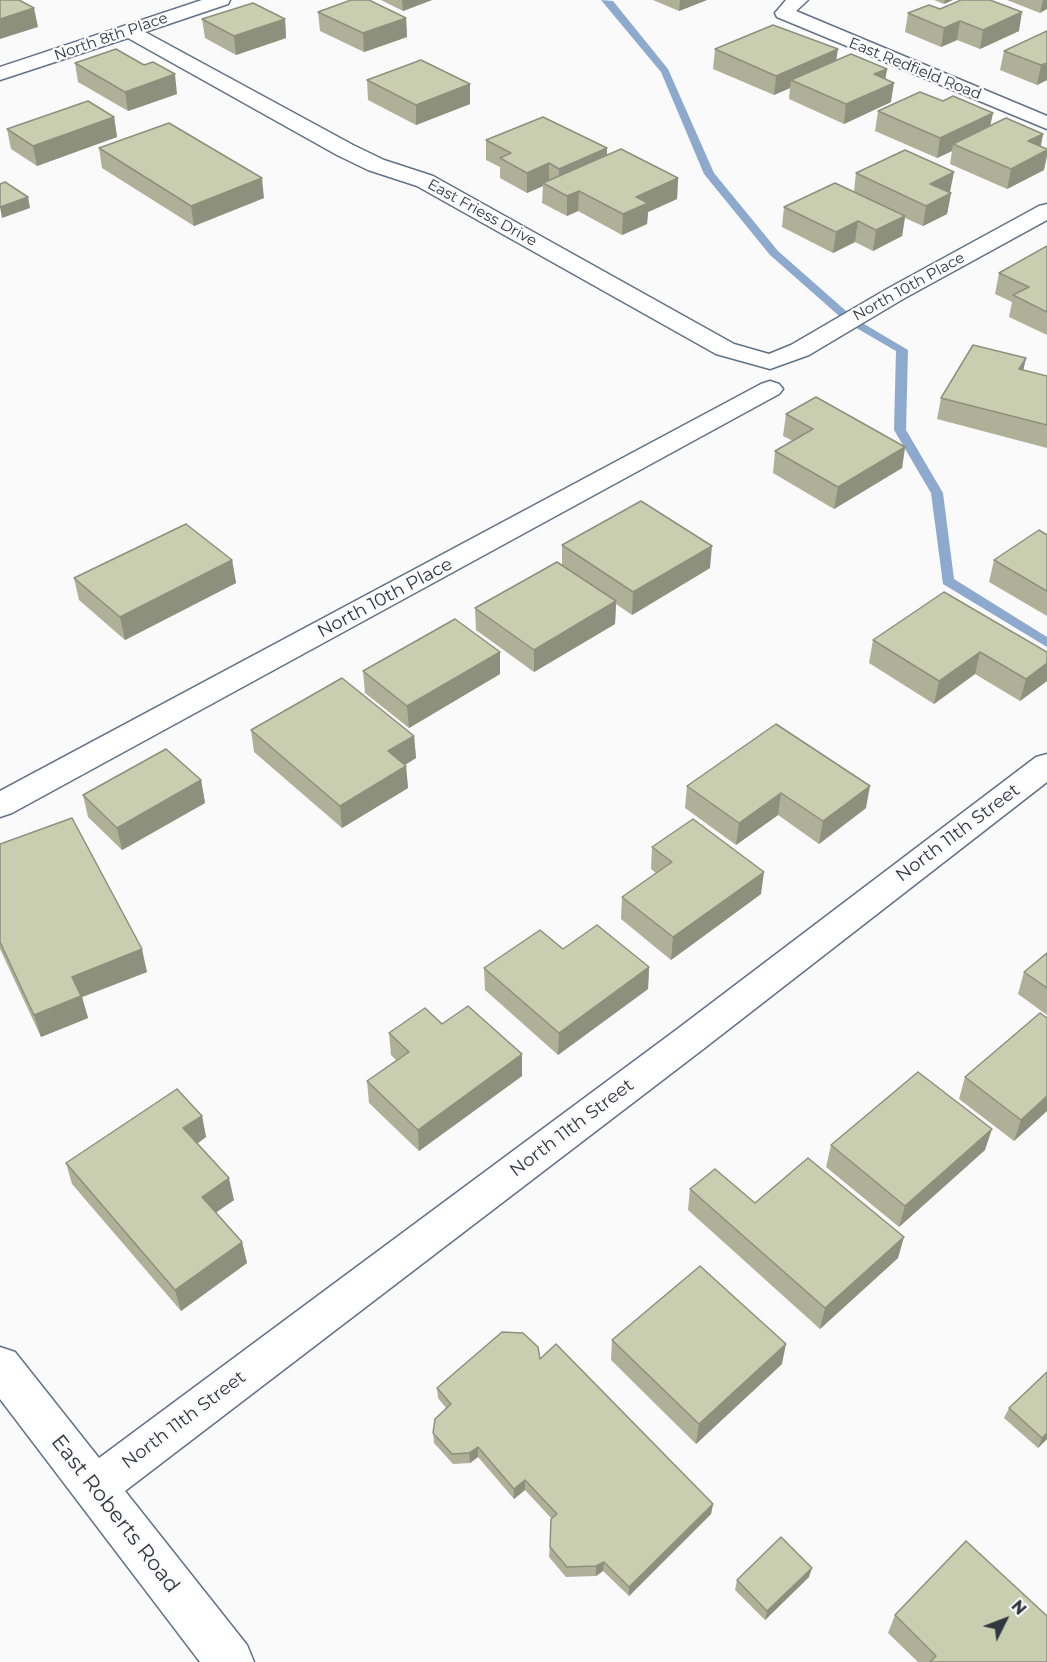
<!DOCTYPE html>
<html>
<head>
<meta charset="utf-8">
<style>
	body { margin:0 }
	#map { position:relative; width:1047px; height:1662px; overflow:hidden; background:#fafafa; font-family:Montserrat,sans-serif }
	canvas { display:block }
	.north { position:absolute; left:975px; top:1590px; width:60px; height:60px; -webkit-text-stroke:4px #fafafa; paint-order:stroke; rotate:48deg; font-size:16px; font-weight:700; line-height:24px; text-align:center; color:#303740 }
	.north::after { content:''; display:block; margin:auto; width:21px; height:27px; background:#303740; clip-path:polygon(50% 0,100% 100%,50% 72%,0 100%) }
</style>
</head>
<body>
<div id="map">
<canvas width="1047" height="1662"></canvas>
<div class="north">N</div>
</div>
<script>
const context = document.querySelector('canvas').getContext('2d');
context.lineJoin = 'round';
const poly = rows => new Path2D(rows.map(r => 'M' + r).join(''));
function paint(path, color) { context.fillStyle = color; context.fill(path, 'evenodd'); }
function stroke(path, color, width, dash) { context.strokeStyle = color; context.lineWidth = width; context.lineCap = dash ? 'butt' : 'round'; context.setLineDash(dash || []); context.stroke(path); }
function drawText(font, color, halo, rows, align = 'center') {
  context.font = font + ' Montserrat,sans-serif'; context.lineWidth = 4.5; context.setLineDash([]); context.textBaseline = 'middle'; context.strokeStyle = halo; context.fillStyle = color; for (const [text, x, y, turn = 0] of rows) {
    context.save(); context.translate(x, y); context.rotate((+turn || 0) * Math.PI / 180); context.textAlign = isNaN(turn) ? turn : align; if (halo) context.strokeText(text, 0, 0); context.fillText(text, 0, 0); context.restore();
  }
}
paint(poly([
	[601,0,613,1,668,69,714,173,778,251,854,318,908,350,906,430,943,493,954,579,1047,637,1047,647,943,584,931,493,894,430,896,351,846,322,770,255,704,174,661,72,601,0]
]), '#8ea9ce');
const street = poly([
	[202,0,230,0,228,4,145,32,353,145,384,160,433,176,734,344,769,354,791,345,887,289,1039,206,1047,204,1047,220,903,299,809,355,770,369,716,354,417,186,368,170,337,155,128,38,0,80,0,67,202,0],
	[786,0,808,0,796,11,1047,116,1047,129,777,17,775,13,786,0],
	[770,381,779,384,783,389,779,394,12,813,0,817,0,791,761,384,770,381],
	[1047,754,1047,782,702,1050,125,1491,247,1645,254,1662,200,1662,0,1399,0,1347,15,1352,99,1458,676,1030,1036,757,1047,754]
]);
stroke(street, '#617187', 3);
paint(street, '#fff');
paint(poly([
	[381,0,432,0,403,11],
	[653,0,707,0,679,11],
	[934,0,953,0,944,4],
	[1007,0,1047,0,1040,13],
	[940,9,1019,31,980,49,957,40,941,47,905,32,908,13],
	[318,12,406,18,407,37,364,52,320,31],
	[202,19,285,19,286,38,236,55,205,38],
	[1047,31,1047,80,1037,85,1000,70,1004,51],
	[715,49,836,60,887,69,885,79,891,102,844,124,789,99,790,88,774,95,713,69],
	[75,63,144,65,177,94,128,111,78,82],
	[367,80,470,84,470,104,416,125,368,100],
	[878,111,991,125,1043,134,1041,146,1044,170,1007,189,950,164,952,151,937,158,875,131],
	[114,117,117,137,37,166,11,149,7,129],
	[486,140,607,148,607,155,678,178,677,199,648,212,647,224,622,235,578,211,567,216,542,203,543,186,527,193,500,178,500,167,486,160],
	[99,148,264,198,194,226,102,168],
	[856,173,950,192,949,193,951,193,947,214,923,226,905,218,902,236,873,251,855,242,833,253,782,227,784,207,854,191],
	[1047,246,1047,335,1009,317,1012,302,995,294,999,273],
	[1026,358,1023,370,1047,376,1047,448,937,419,941,398],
	[786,414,905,447,902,468,834,509,773,473,775,451,793,441,783,436],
	[1047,535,1047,616,989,582,994,560],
	[562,545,710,568,632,615,616,604,615,624,534,672,476,630,475,608,562,565],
	[232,560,236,583,125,640,79,600,74,578],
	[873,640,1047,652,1047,681,1020,701,975,674,934,704,869,663],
	[500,652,500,674,409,728,365,693,363,671],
	[776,724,866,808,819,844,778,815,736,845,685,808,687,786],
	[251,730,414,736,416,758,405,765,406,766,408,788,342,828,254,752],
	[201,780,205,803,122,850,88,817,83,795],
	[0,844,147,972,82,997,88,1018,41,1037,0,949],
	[652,847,761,894,671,960,621,919,622,897,656,873,651,869],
	[563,949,649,967,648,989,558,1055,485,990,484,968],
	[1047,953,1047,1015,1018,994,1024,972],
	[389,1033,522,1076,419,1151,369,1103,367,1081,396,1060,391,1055],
	[965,1077,1047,1111,1014,1141,959,1099],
	[202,1116,206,1137,197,1144,234,1200,215,1212,242,1242,247,1263,181,1311,72,1184,66,1163],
	[831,1145,985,1150,899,1227,826,1167],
	[690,1189,755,1203,898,1258,820,1329,688,1210],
	[612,1340,782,1364,696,1444,611,1360],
	[540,1359,713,1504,711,1514,629,1596,603,1571,596,1576,566,1577,549,1557,552,1519,525,1490,514,1499,478,1457,470,1463,453,1464,434,1443,433,1433,446,1408,438,1398,437,1388],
	[1009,1408,1047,1439,1038,1448,1004,1418],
	[809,1577,765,1620,735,1590,737,1580],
	[895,1615,1047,1662,918,1662,888,1633]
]), '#aeb198');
paint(poly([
	[402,0,432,0,403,11],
	[680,0,707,0,679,11],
	[945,0,953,0,944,4],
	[1043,0,1047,0,1047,9,1040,13],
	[34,8,38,27,0,39,0,19],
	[1022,12,1019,31,980,49,983,30],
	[406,18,407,37,364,52,363,33],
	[285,19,286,38,236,55,234,36],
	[960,21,957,40,941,47,944,28],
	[838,49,835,69,791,80,790,88,774,95,776,76],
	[1047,63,1047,80,1037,85,1041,65],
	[887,69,884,87,894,83,891,102,844,124,846,104,874,74],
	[175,74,177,94,128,111,125,92],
	[470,84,470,104,416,125,416,105],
	[993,113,989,132,953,144,952,151,937,158,940,138],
	[114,117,117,137,37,166,33,146],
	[1043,134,1039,153,1028,141],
	[607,148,607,168,559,189,559,169],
	[1047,150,1047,156,1044,170,1007,189,1011,169],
	[549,163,549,184,543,183,543,186,527,193,527,173],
	[954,172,950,192,926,204,930,184],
	[262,178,264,198,194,226,191,206],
	[678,178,677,199,648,212,647,224,622,235,623,214,636,197],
	[579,191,578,211,567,216,567,196],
	[951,193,947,214,923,226,926,206],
	[28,197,30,208,2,218,0,207],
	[905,216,902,236,873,251,876,230],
	[858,221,855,242,833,253,836,232],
	[1026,358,1021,380,1019,369],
	[905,447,902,468,834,509,838,487],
	[712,546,710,568,632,615,633,592],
	[232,560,236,583,125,640,120,617],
	[616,601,615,624,534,672,534,650],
	[500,652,500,674,409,728,407,706],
	[980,652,975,674,934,704,939,681],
	[1047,663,1047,681,1020,701,1026,679],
	[414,736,416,758,390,774,388,751],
	[406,766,408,788,342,828,340,806],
	[201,780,205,803,122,850,117,828],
	[870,786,866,808,819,844,823,821],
	[781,793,778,815,736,845,739,823],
	[764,872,761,894,671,960,673,937],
	[142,949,147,972,82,997,88,1018,41,1037,34,1015,72,977],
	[649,967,648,989,558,1055,559,1033],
	[522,1054,522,1076,419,1151,418,1130],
	[1047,1096,1047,1111,1014,1141,1021,1120],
	[202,1116,206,1137,188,1150,183,1128],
	[992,1129,985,1150,899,1227,905,1206],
	[229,1178,234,1200,207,1219,202,1197],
	[904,1237,898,1258,820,1329,825,1308],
	[242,1242,247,1263,181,1311,175,1290],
	[786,1344,782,1364,696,1444,699,1424],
	[1047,1433,1047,1439,1038,1448,1042,1438],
	[478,1447,478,1457,470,1463,469,1453],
	[525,1480,525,1490,514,1499,514,1489],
	[713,1504,711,1514,629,1596,629,1587],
	[604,1562,603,1571,596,1576,596,1566],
	[812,1568,809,1577,765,1620,767,1611]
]), '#8d907c');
const building = poly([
	[0,0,19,0,34,8,0,19,0,0],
	[351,0,369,0,406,18,363,33,318,12,351,0],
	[961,0,990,0,1022,12,983,30,960,21,944,28,908,13,929,5,940,9,961,0],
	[253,3,285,19,234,36,202,19,253,3],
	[773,25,838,49,776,76,715,49,773,25],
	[1047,31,1047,63,1041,65,1004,51,1047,31],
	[116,49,144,65,153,62,175,74,125,92,75,63,116,49],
	[851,54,887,69,874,74,894,83,846,104,791,80,851,54],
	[421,60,470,84,416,105,367,80,421,60],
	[920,92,943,101,953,96,993,113,940,138,878,111,920,92],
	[88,101,114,117,33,146,7,129,88,101],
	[543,117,607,148,559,169,549,163,527,173,500,158,511,153,486,140,543,117],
	[1006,118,1043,134,1028,141,1047,149,1047,150,1011,169,953,144,1006,118],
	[169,123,262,178,191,206,99,148,169,123],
	[621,149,678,178,636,197,648,203,623,214,579,191,567,196,543,183,621,149],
	[905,150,954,172,930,184,951,193,926,206,856,173,905,150],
	[5,182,28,197,0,207,0,184,5,182],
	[835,183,905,216,876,230,858,221,836,232,784,207,835,183],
	[1047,246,1047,312,1013,295,1029,287,999,273,1047,246],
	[973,345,1026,358,1019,369,1047,376,1047,425,941,398,973,345],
	[816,397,905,447,838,487,775,451,813,429,786,414,816,397],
	[641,501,712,546,633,592,562,545,641,501],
	[186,524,232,560,120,617,74,578,186,524],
	[1039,530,1047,535,1047,591,994,560,1039,530],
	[557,562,616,601,534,650,475,608,557,562],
	[944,592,1047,652,1047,663,1026,679,980,652,939,681,873,640,944,592],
	[455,619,500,652,407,706,363,671,455,619],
	[342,678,414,736,388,751,406,766,340,806,251,730,342,678],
	[776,724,870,786,823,821,781,793,739,823,687,786,776,724],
	[166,749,201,780,117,828,83,795,166,749],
	[72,818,142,949,72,977,81,996,34,1015,0,942,0,844,72,818],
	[693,819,764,872,673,937,622,897,672,862,652,847,693,819],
	[597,925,649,967,559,1033,484,968,540,930,563,949,597,925],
	[1047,953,1047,988,1024,972,1047,953],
	[468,1006,522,1054,418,1130,367,1081,409,1052,389,1033,425,1008,442,1024,468,1006],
	[1040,1013,1047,1018,1047,1096,1021,1120,965,1077,1040,1013],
	[918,1072,992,1129,905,1206,831,1145,918,1072],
	[177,1089,202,1116,183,1128,229,1178,202,1197,242,1242,175,1290,66,1163,177,1089],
	[808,1158,904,1237,825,1308,690,1189,715,1169,755,1203,808,1158],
	[700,1266,786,1344,699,1424,612,1340,700,1266],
	[502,1332,523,1333,538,1347,540,1359,556,1344,713,1504,629,1587,604,1562,596,1566,567,1567,550,1547,551,1519,557,1514,525,1480,514,1489,478,1447,469,1453,452,1454,433,1433,435,1419,451,1404,437,1388,502,1332],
	[1047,1372,1047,1433,1042,1438,1009,1408,1047,1372],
	[781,1537,812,1568,767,1611,737,1580,781,1537],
	[966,1541,1047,1616,1047,1662,930,1662,936,1656,895,1615,966,1541]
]);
paint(building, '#caceb1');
stroke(building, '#8d907c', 1.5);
drawText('15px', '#303740', '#fafafa', [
	["North 8th Place",111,37,-19],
	["East Redfield Road",915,69,22],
	["East Friess Drive",482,213,29],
	["North 10th Place",909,287,-29]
]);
drawText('18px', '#303740', '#fafafa', [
	["North 10th Place",385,598,-28],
	["North 11th Street",958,833,-37],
	["North 11th Street",572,1128,-37],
	["North 11th Street",184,1420,-37]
]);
drawText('21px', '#303740', '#fafafa', [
	["East Roberts Road",115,1514,52]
]);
</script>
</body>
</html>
